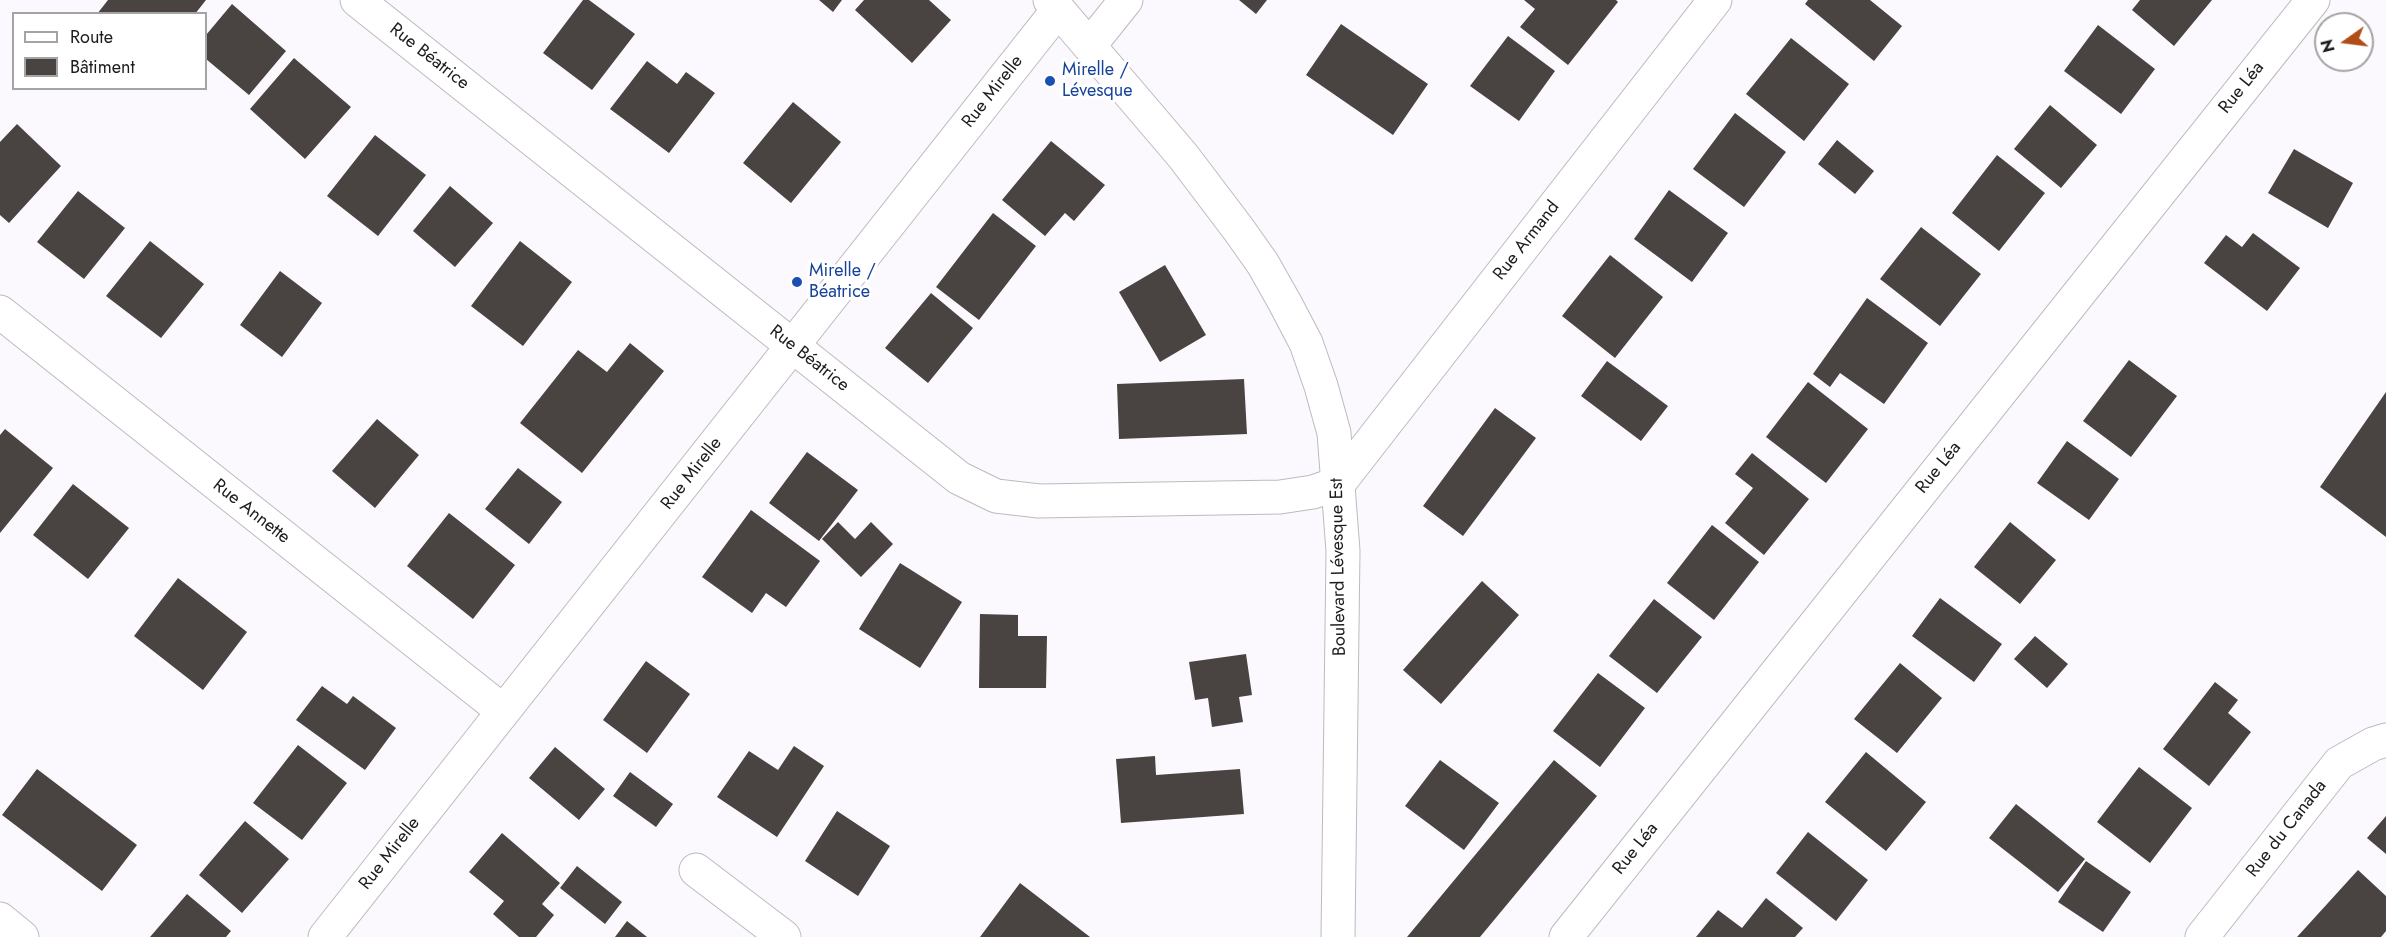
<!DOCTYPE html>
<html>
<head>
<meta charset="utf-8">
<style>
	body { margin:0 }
	#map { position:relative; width:2386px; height:937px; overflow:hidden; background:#fcf9fe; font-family:Jost,sans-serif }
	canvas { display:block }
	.legend { position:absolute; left:12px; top:12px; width:195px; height:78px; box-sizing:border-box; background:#fff; border:2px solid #a4a4a5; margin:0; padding:8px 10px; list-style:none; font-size:18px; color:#1c1b1d }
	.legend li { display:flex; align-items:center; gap:12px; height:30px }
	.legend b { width:30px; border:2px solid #a4a4a5 }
	.north { position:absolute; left:2314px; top:12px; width:60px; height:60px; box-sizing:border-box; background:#fff; border:2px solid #a4a4a5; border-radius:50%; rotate:256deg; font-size:16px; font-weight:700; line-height:24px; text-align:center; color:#1c1b1d }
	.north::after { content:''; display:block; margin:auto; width:21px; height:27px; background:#b14d19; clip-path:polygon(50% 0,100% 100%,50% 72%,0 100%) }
</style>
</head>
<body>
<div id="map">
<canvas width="2386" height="937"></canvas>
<ul class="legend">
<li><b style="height:8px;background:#fff"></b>Route</li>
<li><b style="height:16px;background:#494342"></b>Bâtiment</li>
</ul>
<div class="north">N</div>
</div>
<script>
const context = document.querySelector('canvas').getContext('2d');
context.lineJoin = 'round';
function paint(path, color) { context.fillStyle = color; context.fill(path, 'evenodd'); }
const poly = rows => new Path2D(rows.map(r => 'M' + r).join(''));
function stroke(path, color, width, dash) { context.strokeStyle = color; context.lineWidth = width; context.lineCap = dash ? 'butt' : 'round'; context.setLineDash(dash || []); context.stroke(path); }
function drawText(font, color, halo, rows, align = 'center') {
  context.font = font + ' Jost,sans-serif'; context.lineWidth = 6; context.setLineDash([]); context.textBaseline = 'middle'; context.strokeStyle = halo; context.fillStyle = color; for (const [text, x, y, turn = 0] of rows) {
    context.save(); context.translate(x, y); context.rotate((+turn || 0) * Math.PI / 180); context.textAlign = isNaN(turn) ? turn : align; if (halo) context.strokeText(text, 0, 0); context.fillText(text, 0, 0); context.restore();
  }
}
paint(poly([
	[108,0,206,0,195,14,97,14],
	[583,0,589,0,635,34,592,90,543,53],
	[819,0,842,0,833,12],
	[864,0,929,0,951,20,912,63,855,10],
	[1239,0,1267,0,1256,14],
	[1524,0,1616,0,1618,2,1568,65,1520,27,1535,9],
	[1808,0,1870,0,1902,26,1874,61,1805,4],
	[2140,0,2212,0,2174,46,2132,10],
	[232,4,286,51,249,95,206,59,206,35],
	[1341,24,1428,84,1393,135,1306,75],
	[2098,25,2155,69,2121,114,2064,71],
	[1508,36,1555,71,1519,121,1470,86],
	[1791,38,1849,84,1804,141,1746,94],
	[294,58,351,107,305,159,250,109],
	[647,61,677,84,686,72,715,93,669,153,610,109],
	[793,102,841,142,791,203,743,163],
	[2050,105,2097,145,2061,188,2014,149],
	[1735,113,1786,152,1744,207,1693,169],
	[17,124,61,166,9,223,0,215,0,142],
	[375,135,426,175,378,236,327,196],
	[1837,140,1874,171,1855,194,1818,164],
	[1051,141,1105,185,1074,221,1065,213,1045,236,1002,200],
	[2294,149,2353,183,2328,228,2268,193],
	[1997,155,2045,193,1999,251,1952,213],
	[450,186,493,223,455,267,413,231],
	[1669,190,1728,233,1692,282,1634,239],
	[78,191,125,228,84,279,37,242],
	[993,213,1036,246,979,320,936,287],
	[1921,227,1981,274,1940,326,1880,279],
	[2253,233,2300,268,2267,311,2204,263,2226,235,2242,247],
	[150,241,204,284,161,338,106,296],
	[520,241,572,282,523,346,471,306],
	[1610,255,1663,297,1615,358,1562,316],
	[1165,265,1206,335,1160,362,1119,292],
	[280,271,322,303,282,357,240,325],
	[931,293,973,328,928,383,885,348],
	[1867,298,1928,343,1884,404,1840,373,1830,387,1813,374],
	[630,343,664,371,582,473,520,423,578,350,607,372],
	[2129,360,2177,396,2131,457,2083,421],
	[1607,361,1668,406,1641,441,1581,396],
	[1244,379,1247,434,1119,439,1117,384],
	[1808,382,1868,429,1826,483,1766,437],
	[2386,392,2386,537,2320,487],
	[1495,408,1536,438,1463,536,1423,506],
	[377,419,419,455,375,508,332,471],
	[5,429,53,468,0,533,0,435],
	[2067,441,2119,479,2089,520,2037,483],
	[807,452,858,490,819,541,769,503],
	[1752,453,1809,499,1764,555,1725,523,1753,488,1735,474],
	[518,468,562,502,529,544,485,509],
	[73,484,129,528,88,579,33,535],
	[751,510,820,561,786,607,766,593,752,613,702,577],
	[449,513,515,565,473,619,407,566],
	[838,522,855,539,871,522,893,544,861,577,822,539],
	[2010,522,2056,560,2020,604,1974,567],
	[1712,525,1759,562,1714,620,1667,583],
	[900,563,962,602,920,668,859,629],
	[178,578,247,632,203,690,134,636],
	[1482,581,1519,615,1441,704,1403,670],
	[1940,598,2002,644,1974,682,1912,636],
	[1654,599,1702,637,1657,693,1609,656],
	[980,614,1018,615,1018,636,1047,636,1046,688,979,688],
	[2035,636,2068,664,2047,688,2014,659],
	[1246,654,1252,695,1239,697,1243,722,1212,727,1208,698,1195,700,1189,662],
	[646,661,690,694,647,753,603,720],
	[1900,663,1942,698,1897,753,1854,719],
	[1598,673,1645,708,1600,767,1553,731],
	[2215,682,2238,700,2228,713,2251,732,2209,786,2163,749],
	[322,686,347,704,353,696,396,728,365,770,296,720],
	[298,745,347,783,302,840,253,803],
	[794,746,824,766,777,837,717,797,749,751,778,770],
	[555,747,605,789,579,820,529,778],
	[1866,752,1926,802,1886,851,1825,802],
	[1155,756,1156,775,1240,769,1244,814,1121,823,1116,759],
	[1440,760,1499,803,1464,850,1405,806],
	[1554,760,1597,796,1480,937,1407,937],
	[2139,767,2192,808,2150,863,2097,822],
	[37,769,137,845,102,891,2,815],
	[630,772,673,804,656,827,613,796],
	[2016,804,2085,859,2058,892,1989,838],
	[837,811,890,846,858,896,805,861],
	[2386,816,2386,854,2367,838],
	[245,821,289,859,242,913,199,875],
	[1808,832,1868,880,1836,921,1776,873],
	[502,833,560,883,542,904,554,915,536,937,519,937,493,914,504,901,469,872],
	[2086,861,2131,892,2103,932,2058,902],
	[577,866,622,902,605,924,560,888],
	[2358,870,2386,896,2386,931,2381,937,2297,937],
	[1020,883,1090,937,980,937],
	[187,894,231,931,226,937,150,937],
	[1766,898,1803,928,1795,937,1696,937,1718,910,1742,928],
	[627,921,647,937,615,937]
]), '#494342');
const minor = poly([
	[357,0,959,478,996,496,1039,501,1280,497,1313,492,1339,483,1715,0],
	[1090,45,1126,0],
	[0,312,503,711],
	[696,870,784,937],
	[0,919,22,937],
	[325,937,1058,10],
	[1566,937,2313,0],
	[2202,937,2339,763,2373,744,2386,740]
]);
const tertiary = poly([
	[1050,0,1183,156,1239,230,1263,264,1285,303,1306,343,1321,386,1334,433,1343,551,1338,937]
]);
stroke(minor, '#bdbabf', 35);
stroke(tertiary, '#bdbabf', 35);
stroke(minor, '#fff', 33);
stroke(tertiary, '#fff', 33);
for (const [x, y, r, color] of [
	[1050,81,6,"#1a4fb4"],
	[797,282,6,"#1a4fb4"]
]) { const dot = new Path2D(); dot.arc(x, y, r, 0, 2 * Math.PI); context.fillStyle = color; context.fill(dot); stroke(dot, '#fff', 2); }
drawText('18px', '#1c1b1d', '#fff', [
	["Rue Béatrice",429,57,38],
	["Rue Léa",2242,88,-51],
	["Rue Mirelle",993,92,-52],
	["Rue Armand",1527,241,-52],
	["Rue Béatrice",809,359,38],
	["Rue Léa",1939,468,-51],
	["Rue Mirelle",692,474,-52],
	["Rue Annette",251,512,38],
	["Boulevard Lévesque Est",1339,567,-91],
	["Rue du Canada",2287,829,-52],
	["Rue Léa",1636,849,-51],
	["Rue Mirelle",390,854,-52]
]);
drawText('18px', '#164399', '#fff', [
	["Mirelle /",1062,71],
	["Lévesque",1062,92],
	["Mirelle /",809,272],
	["Béatrice",809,293]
], 'left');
</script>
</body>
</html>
